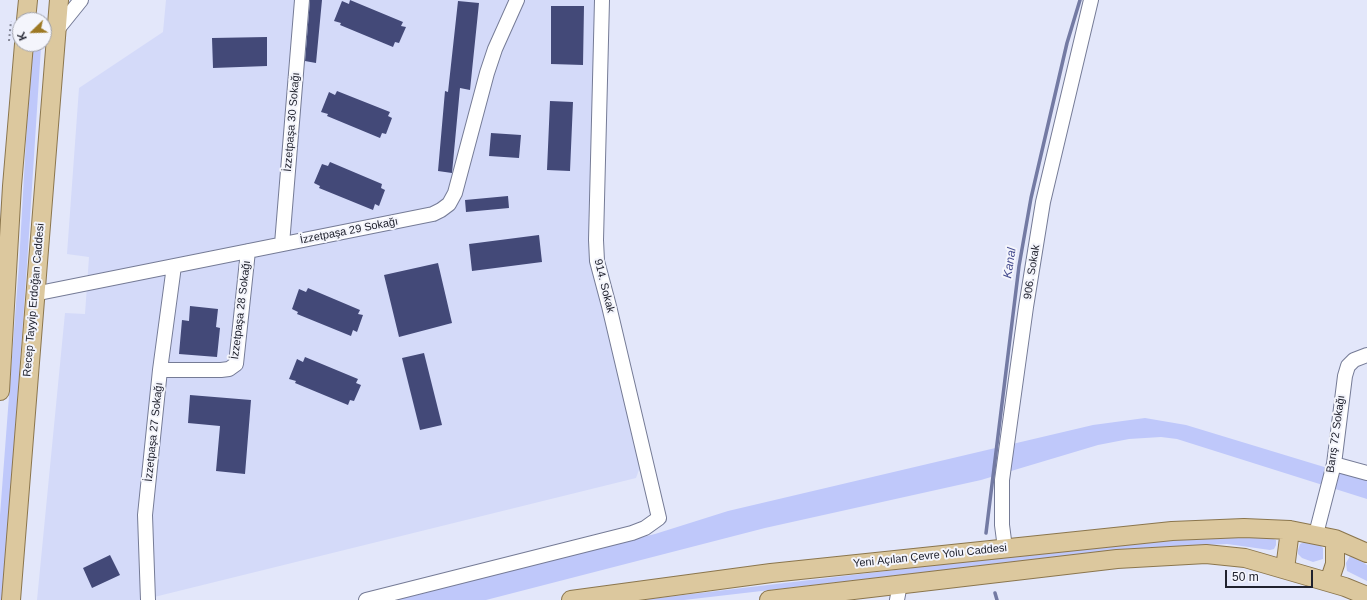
<!DOCTYPE html>
<html>
<head>
<meta charset="utf-8">
<style>
	body { margin:0 }
	#map { position:relative; width:1367px; height:600px; overflow:hidden; background:#e3e7fa; font-family:Arial,sans-serif }
	canvas { display:block }
	.north { position:absolute; left:12px; top:12px; width:40px; height:40px; box-sizing:border-box; background:#f4f5fc; border:1px solid #9fa1aa; border-radius:50%; rotate:247deg; font-size:11px; font-weight:700; line-height:16px; text-align:center; color:#20222e }
	.north::after { content:''; display:block; margin:auto; width:14px; height:18px; background:#9d7924; clip-path:polygon(50% 0,100% 100%,50% 72%,0 100%) }
	.scale { position:absolute; left:1225px; top:570px; width:88px; height:18px; box-sizing:border-box; border:2px solid #20222e; border-top:0; padding-left:5px; font-size:12px; line-height:14px; white-space:nowrap; color:#20222e; -webkit-text-stroke:3px #f4f5fc; paint-order:stroke }
</style>
</head>
<body>
<div id="map">
<canvas width="1367" height="600"></canvas>
<div class="north">K</div>
<div class="scale">50 m</div>
</div>
<script>
const context = document.querySelector('canvas').getContext('2d');
context.lineJoin = 'round';
function paint(path, color) { context.fillStyle = color; context.fill(path, 'evenodd'); }
const poly = rows => new Path2D(rows.map(r => 'M' + r).join(''));
function stroke(path, color, width, dash) { context.strokeStyle = color; context.lineWidth = width; context.lineCap = dash ? 'butt' : 'round'; context.setLineDash(dash || []); context.stroke(path); }
function drawText(font, color, halo, rows, align = 'center') {
  context.font = font + ' Arial,sans-serif'; context.lineWidth = 4; context.setLineDash([]); context.textBaseline = 'middle'; context.strokeStyle = halo; context.fillStyle = color; for (const [text, x, y, turn = 0] of rows) {
    context.save(); context.translate(x, y); context.rotate((+turn || 0) * Math.PI / 180); context.textAlign = isNaN(turn) ? turn : align; if (halo) context.strokeText(text, 0, 0); context.fillText(text, 0, 0); context.restore();
  }
}
paint(poly([
	[166,0,597,0,591,266,641,452,640,467,636,478,142,600,37,600,65,313,85,314,89,257,67,254,79,88,163,32]
]), '#d4daf9');
paint(poly([
	[38,47,41,47,27,265,3,600,0,600,0,515,19,264,31,52],
	[1145,418,1186,425,1367,480,1367,499,1177,439,1161,437,1129,439,1098,445,981,480,765,528,486,600,390,600,655,534,728,511,1093,425],
	[1210,537,1271,538,1276,540,1276,545,1274,549,1270,550,1227,544,1124,549,684,600,641,600,1123,543],
	[1304,542,1319,544,1323,548,1323,559,1313,562,1302,558,1298,554,1298,550,1300,544],
	[1350,556,1356,558,1367,565,1367,581,1347,571,1346,563]
]), '#bfc8fa');
stroke(poly([
	[986,533,1019,266,1031,198,1067,43,1080,0],
	[995,593,997,600]
]), '#737aa3', 3.5);
paint(poly([
	[310,0,322,0,316,63,305,61],
	[350,0,403,22,401,26,406,27,399,43,395,42,393,47,340,25,341,23,334,21,342,1,349,4],
	[458,1,479,3,470,90,460,88,452,173,438,171,445,91,448,92],
	[551,6,584,6,583,65,551,64],
	[267,37,267,66,213,68,212,38],
	[337,91,390,112,388,116,392,118,386,134,382,133,380,138,327,116,328,114,321,112,329,92,335,95],
	[550,101,573,102,570,171,547,170],
	[491,133,521,135,519,158,489,156],
	[330,162,382,184,381,188,385,190,379,206,375,204,373,210,319,188,320,186,314,183,322,164,328,166],
	[508,196,509,208,466,212,465,200],
	[539,235,542,262,472,271,469,244],
	[438,263,452,323,399,337,384,275],
	[308,288,360,310,358,314,363,315,357,332,353,330,351,336,297,314,298,312,292,309,299,289,306,292],
	[190,306,218,309,216,327,220,328,217,357,179,354,182,320,189,321],
	[424,353,442,425,420,430,402,358],
	[305,357,358,379,356,383,361,385,354,401,350,400,348,405,295,383,296,381,289,379,297,359,303,362],
	[190,395,251,400,245,474,216,471,220,426,188,423],
	[110,555,120,575,92,588,83,568]
]), '#434978');
const minor = poly([
	[56,31,81,0],
	[282,244,302,0],
	[34,294,433,214,441,210,449,204,455,193,487,73,495,49,517,0],
	[160,370,221,370,229,369,236,364,248,251],
	[1334,464,1367,473],
	[1316,534,1334,464,1345,376,1348,366,1354,360,1367,355],
	[1005,548,1002,525,1002,480,1026,307,1043,202,1091,0],
	[148,600,145,515,160,370,174,266],
	[366,600,632,533,645,528,659,518,609,306,597,261,596,240,602,0],
	[897,600,900,584]
]);
const major = poly([
	[26,20,28,0],
	[0,391,12,186,24,44],
	[1285,569,1290,530],
	[1329,582,1335,564,1335,539],
	[11,600,59,0],
	[571,600,771,573,1172,531,1244,528,1290,530,1335,539,1367,553],
	[769,600,1117,559,1206,554,1245,558,1345,587,1367,596]
]);
stroke(minor, '#757b96', 16);
stroke(major, '#8b764d', 20);
stroke(poly([
	[9,41,11,21]
]), '#848797', 2, [2, 3]);
stroke(minor, '#fff', 14);
stroke(major, '#dcc89e', 18);
drawText('11px', '#20222e', '#f4f5fc', [
	["İzzetpaşa 30 Sokağı",292,122,-85],
	["İzzetpaşa 29 Sokağı",349,231,-11],
	["906. Sokak",1032,272,-81],
	["914. Sokak",604,286,76],
	["Recep Tayyip Erdoğan Caddesi",34,300,-85],
	["İzzetpaşa 28 Sokağı",241,310,-83],
	["İzzetpaşa 27 Sokağı",154,432,-84],
	["Barış 72 Sokağı",1336,434,-82],
	["Yeni Açılan Çevre Yolu Caddesi",930,556,-6]
]);
drawText('italic 12px', '#474e91', '#f4f5fc', [
	["Kanal",1010,263,-81]
]);
</script>
</body>
</html>
